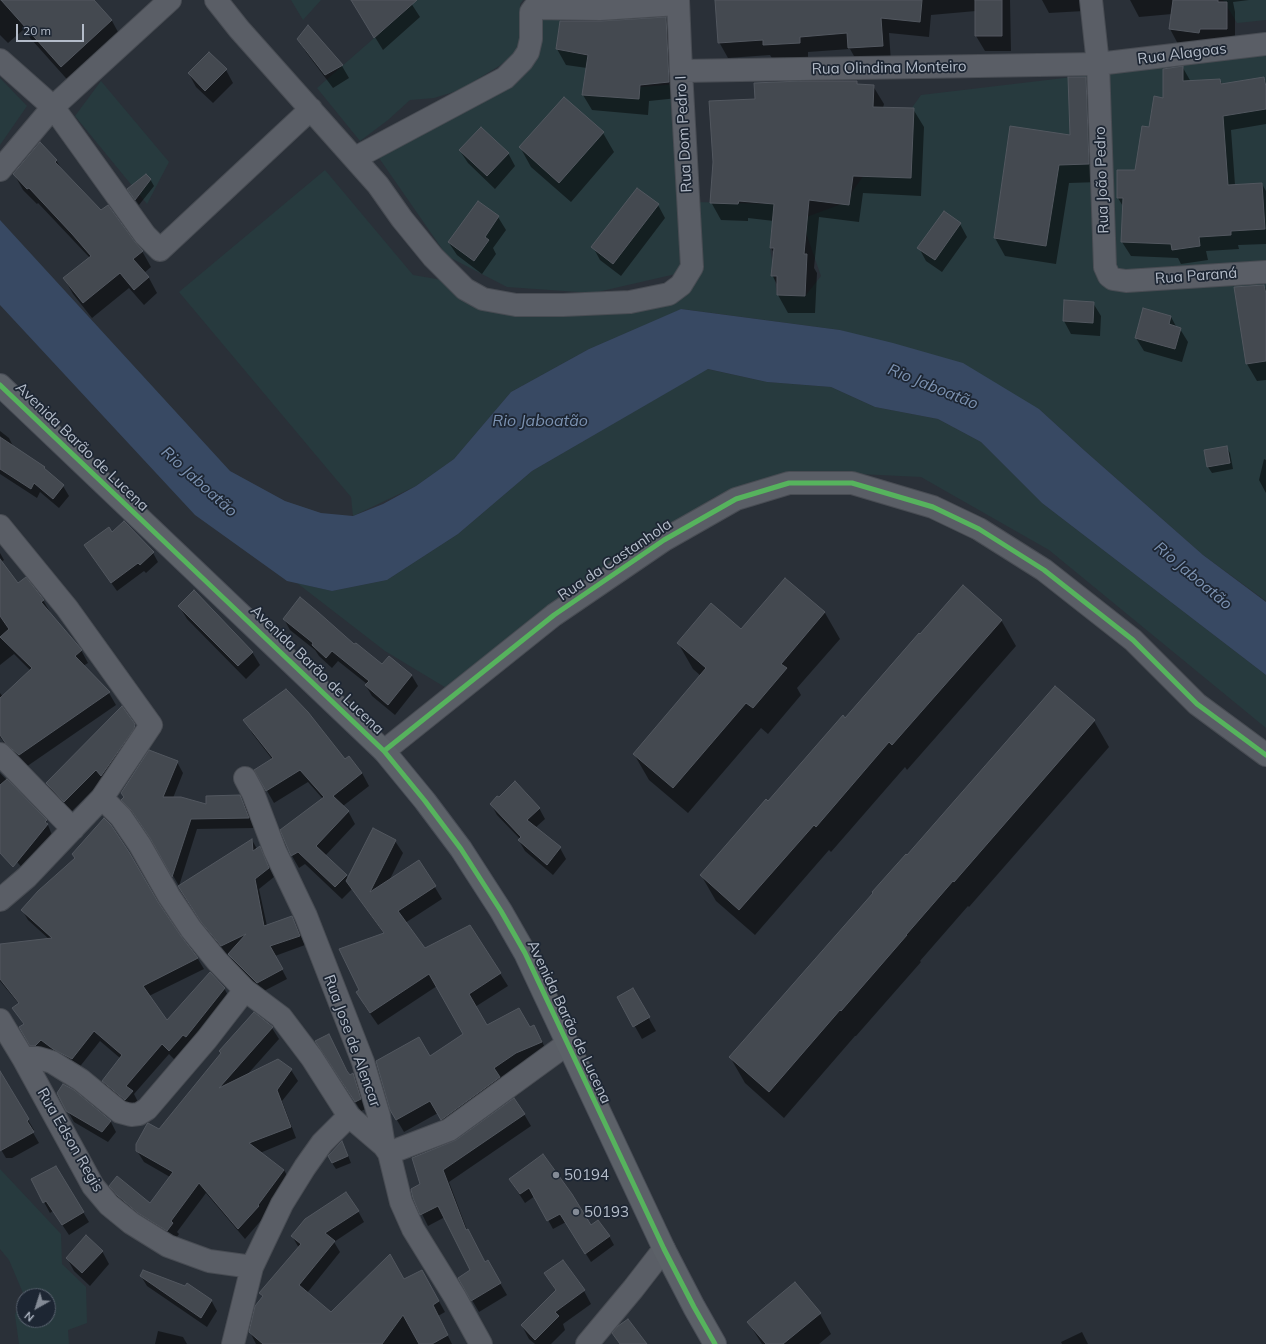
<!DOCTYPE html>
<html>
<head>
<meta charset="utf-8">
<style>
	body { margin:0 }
	#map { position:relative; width:1266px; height:1344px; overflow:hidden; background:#2a3038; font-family:Mulish,sans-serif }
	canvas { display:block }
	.north { position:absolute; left:16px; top:1288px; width:40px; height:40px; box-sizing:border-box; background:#1d2633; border:1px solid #59626f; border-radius:50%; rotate:219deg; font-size:11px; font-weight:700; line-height:16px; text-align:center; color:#b4bcc9 }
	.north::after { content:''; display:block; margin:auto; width:14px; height:18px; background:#848b96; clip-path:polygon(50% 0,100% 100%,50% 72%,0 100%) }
	.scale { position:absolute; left:16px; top:24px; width:68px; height:18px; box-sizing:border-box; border:2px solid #b4bcc9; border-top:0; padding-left:5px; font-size:12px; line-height:14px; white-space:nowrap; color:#b4bcc9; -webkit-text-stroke:3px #1d2633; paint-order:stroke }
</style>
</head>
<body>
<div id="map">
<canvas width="1266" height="1344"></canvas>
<div class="north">N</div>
<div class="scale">20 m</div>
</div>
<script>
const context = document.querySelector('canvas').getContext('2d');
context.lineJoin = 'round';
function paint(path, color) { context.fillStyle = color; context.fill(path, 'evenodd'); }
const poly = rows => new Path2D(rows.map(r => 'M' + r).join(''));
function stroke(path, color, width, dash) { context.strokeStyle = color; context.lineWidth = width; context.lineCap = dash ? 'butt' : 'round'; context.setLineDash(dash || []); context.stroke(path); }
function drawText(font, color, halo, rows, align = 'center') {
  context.font = font + ' Mulish,sans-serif'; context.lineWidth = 3.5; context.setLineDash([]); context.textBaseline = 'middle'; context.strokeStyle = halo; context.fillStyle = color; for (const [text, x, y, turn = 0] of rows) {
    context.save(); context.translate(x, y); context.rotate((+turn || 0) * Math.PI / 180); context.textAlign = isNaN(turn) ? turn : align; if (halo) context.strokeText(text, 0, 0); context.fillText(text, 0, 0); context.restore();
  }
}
paint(poly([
	[291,0,321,0,303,20],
	[410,0,523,0,520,4,524,47,499,66,460,90,434,98,410,100,388,120,360,141,317,88,413,4],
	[1223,0,1266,0,1266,20,1237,23],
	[541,17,561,17,556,49,588,56,584,95,639,99,640,87,677,84,680,273,593,293,507,287,447,256,379,158,526,69],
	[1266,54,1266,601,1203,555,1085,451,1039,409,840,330,682,309,589,349,511,392,454,459,416,486,353,516,351,497,179,292,325,170,413,275,442,280,479,308,663,302,697,281,695,202,774,204,770,248,777,295,805,296,821,276,801,219,844,203,921,95],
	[0,78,27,106,0,145],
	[101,81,169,162,147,204,75,116],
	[707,369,767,382,831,387,875,407,938,419,981,442,1042,503,1266,675,1266,728,1049,550,921,477,797,471,713,498,615,564,448,689,385,651,297,583,332,591,387,580,458,534,532,471],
	[0,1169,61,1234,62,1264,86,1287,87,1323,68,1330,69,1344,19,1344,15,1315,23,1293,9,1260,0,1249],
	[24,1296,48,1296,48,1320,24,1320]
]), '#273a3e');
paint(poly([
	[0,220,230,471,285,501,321,513,353,516,383,504,416,486,454,459,511,392,589,349,681,309,840,330,893,343,963,363,1039,409,1085,451,1203,555,1266,602,1266,675,1042,503,981,442,938,419,875,407,831,387,767,382,708,369,532,471,458,534,387,580,332,591,287,581,195,515,0,305]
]), '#384963');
paint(poly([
	[0,0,93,0,112,21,123,41,73,86,23,30,8,43,0,35],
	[352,0,409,0,420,17,383,50],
	[716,0,1010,0,1011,51,985,51,976,36,976,11,931,15,929,37,889,33,891,62,858,63,850,49,808,52,808,58,773,60,770,55,728,58,719,42],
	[1042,0,1083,0,1084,11,1049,13],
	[1130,0,1249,0,1233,2,1235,12,1235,44,1178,44,1170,29,1172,14,1139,17],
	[666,18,675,34,678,98,649,101,648,115,592,110,583,95,587,68,566,65,557,49,601,22],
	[298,39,342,66,349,78,333,88,306,52],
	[1183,68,1191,82,1220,80,1223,85,1264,78,1266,82,1266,124,1231,130,1235,185,1262,184,1266,191,1266,244,1238,245,1239,249,1206,251,1208,260,1181,264,1178,258,1131,256,1122,242,1124,208,1118,198,1136,171,1150,128,1164,99],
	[226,70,233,83,213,103,196,87,189,74],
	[1085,78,1096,96,1099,182,1069,183,1056,264,1005,256,995,238,1071,136],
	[856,82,858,86,873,86,884,104,883,108,913,109,924,127,921,196,863,193,859,222,819,217,814,268,817,273,815,313,788,313,778,295,778,286,772,275,774,253,771,248,774,221,748,218,748,221,721,220,711,202,756,100],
	[603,133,614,152,571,202,531,167,520,147],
	[460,151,508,153,515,166,495,189,468,163],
	[56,160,62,170,101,212,142,251,151,267,144,273,149,278,157,293,144,305,129,288,92,318,73,294,64,278,90,258,38,203,37,204,23,190,14,174],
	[150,179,154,186,139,205,132,195],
	[658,205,665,218,621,276,600,260,593,247],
	[498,217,506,230,493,248,496,254,482,274,457,255,449,243],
	[960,224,967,237,942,272,926,261,919,248],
	[1264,286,1266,289,1266,380,1257,381,1247,364],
	[1093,303,1101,316,1100,336,1071,334,1064,321],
	[1171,317,1177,328,1180,329,1188,342,1182,362,1144,351,1136,338],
	[0,431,9,438,14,448,44,468,46,471,63,486,69,496,59,508,40,492,37,498,0,474],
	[1226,447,1230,453,1233,469,1212,473,1208,467,1205,451],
	[1264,459,1266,460,1266,493,1259,480],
	[124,522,153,553,158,562,146,573,144,571,117,591,85,546,112,533],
	[0,553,4,560,1,562,18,585,43,600,50,612,49,613,81,650,88,663,83,666,109,693,116,705,26,767,12,754,0,737,0,693,3,697,31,671,14,654,0,665],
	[785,579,825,613,840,639,797,688,801,695,768,734,761,728,688,813,649,780,634,754,701,676,693,669,678,643,741,631],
	[179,606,252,652,260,665,246,679,187,619],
	[284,619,354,646,382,665,389,657,412,676,418,686,395,715,372,696,366,686,367,684,338,661,332,668,319,656,315,650,290,630],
	[1001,620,1016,646,907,770,905,767,831,852,829,850,755,935,716,901,701,875,845,719],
	[1055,687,1094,721,1109,747,969,907,968,906,920,961,921,962,856,1036,855,1036,784,1118,745,1083,730,1057],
	[245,720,345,760,362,773,369,786,343,806,348,811,355,824,325,856,346,875,348,878,395,841,403,853,389,881,419,861,442,899,405,923,425,949,470,926,508,986,475,1007,487,1026,529,1028,533,1026,541,1039,548,1055,450,1132,438,1113,404,1132,391,1110,430,1057,464,1035,437,986,378,1025,364,1005,360,990,384,934,352,889,342,899,305,864,299,868,292,856,282,830,323,799,308,782,274,803,255,770,272,759,252,733],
	[134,725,140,735,103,780,71,812,53,793,47,783],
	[177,762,183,773,173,798,207,806,239,796,246,807,254,828,197,829,179,886,157,848,139,821,129,810,123,800],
	[0,773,46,820,52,835,24,870,0,842],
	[491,804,539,808,545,819,535,828,560,848,566,859,553,875,525,851,519,841,520,839,497,815],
	[252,840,257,849,259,847,274,877,259,889,267,926,292,917,305,945,275,956,287,979,262,992,234,963,229,954,227,955,208,931,184,896],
	[158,904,180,937,198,959,204,969,149,996,166,1021,224,988,230,999,176,1061,169,1054,134,1094,138,1102,132,1110,109,1092,103,1081,120,1058,100,1041,78,1069,37,1056,20,1028,24,1025,13,1008,19,1004,0,981,0,945,49,939,28,920,22,910],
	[633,990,656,1031,642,1039,619,998],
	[272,1028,279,1039,246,1076,278,1060,291,1070,298,1081,282,1101,296,1138,260,1153,284,1170,290,1181,264,1216,264,1217,245,1239,206,1193,177,1232,179,1234,174,1241,125,1207,117,1197,110,1186,150,1204,170,1177,144,1162,137,1151],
	[334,1045,350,1076,353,1075,358,1084,366,1109,361,1111,322,1051],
	[3,1077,34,1130,32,1131,39,1143,12,1158,6,1158,0,1148,0,1079],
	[73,1091,111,1122,116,1132,108,1142,74,1122,58,1094],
	[524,1114,531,1126,449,1182,467,1230,485,1262,487,1261,507,1295,479,1312,459,1278,471,1271,445,1217,428,1226,414,1198,422,1184],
	[345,1148,351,1163,336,1169,332,1163],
	[543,1156,590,1226,609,1236,614,1245,591,1262,566,1222,553,1229,535,1196,525,1203,510,1180],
	[56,1167,89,1222,69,1235,53,1211,50,1213,44,1202],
	[358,1211,364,1222,334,1242,340,1252,307,1293,331,1313,404,1281,422,1271,445,1312,438,1316,452,1344,256,1344,250,1332,263,1298,261,1293,299,1248,292,1236],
	[102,1251,109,1264,90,1286,74,1271,67,1258],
	[545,1273,584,1291,591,1304,563,1324,565,1330,551,1344,535,1344,529,1339,522,1326,556,1291],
	[141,1276,211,1300,217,1311,207,1327,147,1286],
	[795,1284,820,1314,831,1334,819,1344,762,1344,748,1322],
	[158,1331,183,1337,187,1344,155,1344],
	[1082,1332,1088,1344,1062,1344,1061,1342]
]), '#0007');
const building = poly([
	[1,0,94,0,112,20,61,67,1,0],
	[351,0,417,0,374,38,351,0],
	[715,0,922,0,920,22,881,18,883,46,848,48,847,33,800,37,800,43,763,45,763,40,718,43,715,0],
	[975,0,1002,0,1002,36,975,36,975,0],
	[1173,0,1218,0,1218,2,1227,2,1227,29,1200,29,1199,33,1169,29,1173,0],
	[666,17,669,82,640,85,639,99,582,95,588,55,556,49,560,21,601,21,666,17],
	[308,25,343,65,325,75,297,39,308,25],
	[209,52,227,69,205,91,188,73,209,52],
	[1183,66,1183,81,1220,79,1221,84,1264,77,1266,87,1266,109,1223,116,1228,185,1262,183,1265,229,1231,231,1231,235,1199,237,1200,246,1172,250,1171,244,1121,242,1123,198,1117,198,1117,170,1135,170,1142,126,1149,127,1154,96,1163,98,1163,69,1183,66],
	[1068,77,1086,77,1089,164,1059,165,1046,246,994,238,1010,126,1070,135,1068,77],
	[801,81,857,81,857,84,874,85,873,107,914,108,911,178,853,176,849,205,809,200,804,254,807,254,805,296,777,295,777,276,771,276,774,248,770,248,774,204,739,201,738,204,710,203,713,162,709,101,755,99,754,83,801,81],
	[564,97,604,132,559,183,519,147,564,97],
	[481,127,509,153,487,176,459,150,481,127],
	[40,142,57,160,55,162,101,210,108,205,135,242,143,251,133,259,149,277,134,290,120,273,83,303,63,278,91,256,72,234,29,188,27,189,13,174,40,142],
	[146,174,151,179,135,200,127,189,146,174],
	[637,188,659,204,613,264,591,247,637,188],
	[478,201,499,216,485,237,489,240,474,261,448,242,478,201],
	[944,211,961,223,935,260,917,248,944,211],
	[1264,285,1266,294,1266,361,1246,364,1234,287,1264,285],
	[1064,300,1094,302,1093,323,1063,321,1064,300],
	[1143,308,1171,316,1169,324,1181,328,1175,349,1135,338,1143,308],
	[0,437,45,467,44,468,64,485,53,499,34,483,31,489,0,469,0,437],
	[1227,446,1230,463,1207,467,1204,450,1227,446],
	[124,521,154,552,140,565,138,563,111,583,84,545,109,527,112,532,124,521],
	[0,559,18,583,26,577,44,600,41,602,82,650,75,656,110,692,19,755,6,744,0,735,0,698,32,668,0,637,9,629,0,616,0,559],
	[785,578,825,612,781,664,787,668,753,708,746,703,673,788,633,754,706,668,677,643,711,603,741,629,785,578],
	[963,585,1002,620,892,745,889,742,816,827,814,825,739,910,700,875,766,799,768,801,843,715,845,718,919,633,920,634,963,585],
	[194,590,253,652,238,666,178,606,194,590],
	[300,597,318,612,354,644,356,643,382,664,389,656,412,675,388,705,365,685,369,681,332,651,326,658,312,645,313,643,283,619,300,597],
	[1055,686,1095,720,954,882,953,881,906,935,907,935,841,1011,840,1010,769,1092,729,1057,873,893,872,892,906,854,907,855,1055,686],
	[286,689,308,712,345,759,349,756,362,773,333,796,349,811,316,846,347,875,335,887,298,852,291,856,280,830,324,797,300,770,266,791,254,770,273,758,243,720,286,689],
	[122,706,135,724,134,729,101,776,96,770,64,802,46,783,122,706],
	[149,750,178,761,163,797,181,797,206,804,206,796,240,795,249,818,191,819,172,877,150,838,131,810,121,800,124,797,121,793,149,750],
	[7,779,47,820,45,822,48,824,13,867,0,853,0,785,7,779],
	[515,781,540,808,527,820,561,847,547,865,518,840,521,837,490,804,497,796,499,797,515,781],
	[104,818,111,825,129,852,158,902,181,936,198,958,143,986,167,1020,210,972,225,988,186,1037,183,1035,169,1051,162,1044,126,1086,133,1091,125,1100,102,1081,122,1055,94,1031,72,1059,53,1049,41,1040,35,1046,30,1046,19,1027,24,1024,12,1008,19,1003,0,979,0,944,52,938,21,910,38,891,75,858,72,854,104,818],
	[373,828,396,840,370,892,419,860,436,886,398,911,425,948,470,925,501,973,469,994,487,1025,519,1008,530,1027,534,1025,542,1042,516,1053,494,1068,500,1077,441,1120,430,1101,396,1120,390,1110,376,1061,419,1037,430,1056,463,1034,429,974,370,1013,356,992,359,990,339,949,384,933,346,881,373,828],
	[252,839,253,851,260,846,269,868,255,879,264,926,292,916,300,936,270,946,283,969,257,983,228,954,246,934,221,946,201,922,178,886,252,839],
	[633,988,650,1017,633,1027,617,997,633,988],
	[254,1012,273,1027,219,1088,278,1059,292,1069,277,1090,291,1127,249,1143,284,1170,258,1205,259,1206,238,1229,199,1183,171,1221,173,1223,167,1231,138,1213,118,1196,109,1186,117,1176,150,1203,173,1172,136,1151,136,1144,147,1124,148,1123,159,1129,221,1053,219,1051,254,1012],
	[329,1034,347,1071,350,1075,353,1073,361,1099,355,1102,315,1041,329,1034],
	[0,1071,29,1119,27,1121,34,1132,0,1151,0,1071],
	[63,1084,74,1090,111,1121,102,1132,66,1111,57,1093,63,1084],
	[514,1098,525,1114,443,1170,466,1230,468,1229,485,1262,488,1260,501,1283,471,1301,458,1278,470,1270,438,1206,420,1215,413,1198,411,1189,420,1184,412,1158,456,1140,514,1098],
	[342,1141,348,1156,332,1163,328,1156,342,1141],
	[543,1154,572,1194,591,1225,598,1220,610,1236,585,1254,560,1214,547,1221,529,1188,520,1194,509,1179,543,1154],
	[56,1166,84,1212,62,1225,46,1201,43,1203,31,1179,56,1166],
	[346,1192,359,1211,325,1233,335,1241,299,1285,331,1312,390,1254,404,1279,422,1270,439,1301,433,1305,448,1335,432,1344,419,1344,403,1315,382,1344,263,1344,249,1332,255,1306,263,1296,259,1293,301,1244,291,1236,305,1219,346,1192],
	[86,1235,103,1251,82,1273,66,1258,86,1235],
	[563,1260,585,1290,555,1312,559,1316,535,1340,521,1325,556,1290,544,1273,563,1260],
	[143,1270,185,1286,187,1283,212,1300,201,1318,140,1276,143,1270],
	[795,1282,821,1313,783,1344,766,1344,747,1322,795,1282],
	[628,1319,647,1344,620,1344,612,1333,618,1326,628,1319]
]);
paint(building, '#444950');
stroke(building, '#52575f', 1);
const minor = poly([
	[216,0,239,29,378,185,402,219,433,257,465,289,483,299,516,305,563,305,630,302,669,294,681,285,692,267,681,71,678,0],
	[1091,0,1098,64,1105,267,1109,276,1113,279,1126,281,1266,272],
	[0,60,53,107,145,235,160,250,311,109],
	[681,71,1098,64,1266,44],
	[355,158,505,78,522,61,528,52,531,39,531,12,534,8,600,9,678,4],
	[0,170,53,107,170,0],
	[0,526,67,608,151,725,102,798,27,877,0,900],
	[384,751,554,615,664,540,736,499,789,483,852,483,933,507,979,529,1044,570,1133,640,1197,704,1266,755],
	[0,754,73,829],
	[245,778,253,793,275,851,306,916,363,1062,379,1116,384,1146,389,1153,401,1202,413,1229,455,1297,481,1344],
	[102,798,121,817,140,845,169,896,191,929,217,961,245,990,281,1017,312,1058,349,1116],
	[0,1020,23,1058,93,1186,109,1205,131,1223,168,1246,209,1261,252,1267],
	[23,1058,38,1058,52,1062,81,1080,120,1112,131,1115,139,1114,147,1109,207,1039,245,990],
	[389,1153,449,1130,567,1044],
	[233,1344,252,1267,282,1204,305,1167,322,1143,349,1116,384,1146],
	[587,1344,633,1289,664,1249]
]);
const primary = poly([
	[0,385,384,751,425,801,461,849,501,911,525,953,664,1249,694,1307,715,1344]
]);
stroke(minor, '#484c53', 24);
stroke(primary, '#484c55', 24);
stroke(minor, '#5a5e66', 22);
stroke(primary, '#5c6168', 22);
stroke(poly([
	[0,385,384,751,425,801,461,849,501,911,525,953,664,1249,694,1307,715,1344],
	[384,751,554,615,664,540,736,499,789,483,852,483,933,507,979,529,1044,570,1133,640,1197,704,1266,755]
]), '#56b35d', 5);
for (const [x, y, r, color] of [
	[556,1175,4,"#848b96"],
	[576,1212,4,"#848b96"]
]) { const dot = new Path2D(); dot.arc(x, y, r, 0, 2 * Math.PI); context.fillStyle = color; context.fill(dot); stroke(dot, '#1d2633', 1.5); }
drawText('15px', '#b4bcc9', '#1d2633', [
	["Rua Alagoas",1182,54,-7],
	["Rua Olindina Monteiro",889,68,-1],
	["Rua Dom Pedro I",684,134,-93],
	["Rua João Pedro",1102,180,-92],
	["Rua Paraná",1196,276,-4],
	["Avenida Barão de Lucena",82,447,44],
	["Rua da Castanhola",615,560,-34],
	["Avenida Barão de Lucena",317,670,44],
	["Avenida Barão de Lucena",569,1022,65],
	["Rua Jose de Alencar",352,1041,70],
	["Rua Edson Regis",70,1140,60]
]);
drawText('15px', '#b4bcc9', '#1d2633', [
	["50194",564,1175],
	["50193",584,1212]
], 'left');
drawText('italic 16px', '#7c92b1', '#1d2633', [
	["Rio Jaboatão",933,387,22],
	["Rio Jaboatão",540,421],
	["Rio Jaboatão",199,482,42],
	["Rio Jaboatão",1193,576,40]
]);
</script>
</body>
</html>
